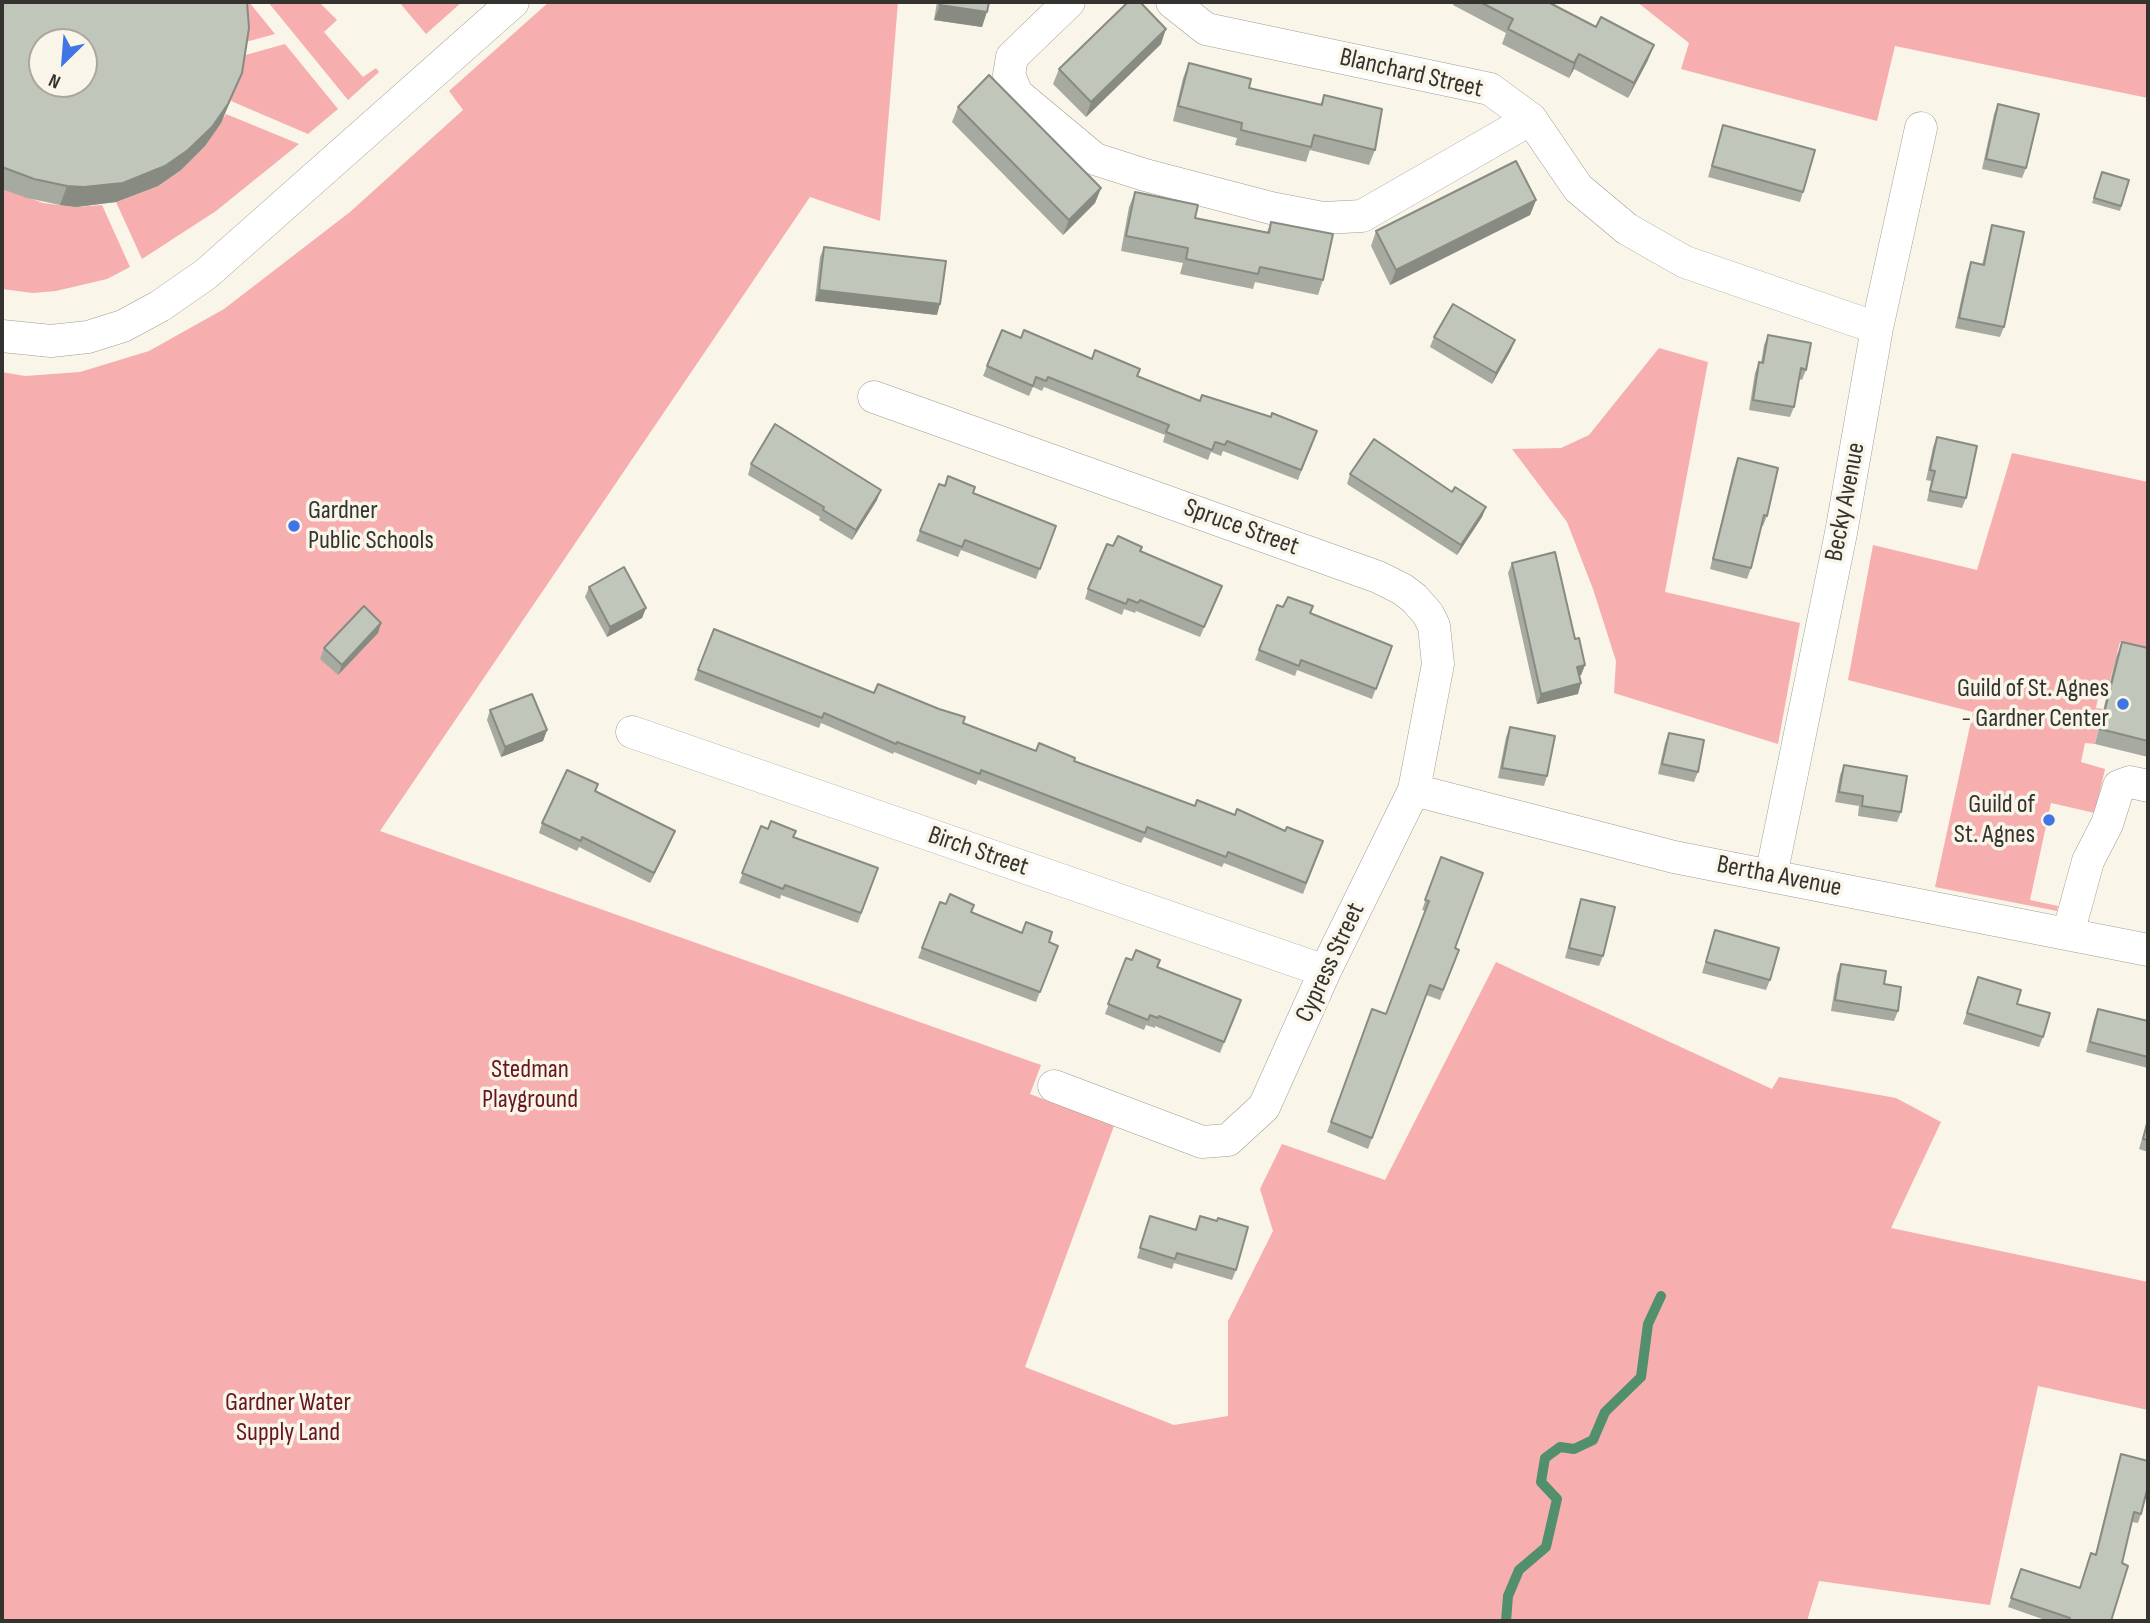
<!DOCTYPE html>
<html>
<head>
<meta charset="utf-8">
<style>
	body { margin:0 }
	#map { position:relative; width:2150px; height:1623px; overflow:hidden; background:#f9f5e9; font-family:"Sofia Sans Condensed",sans-serif }
	canvas { display:block }
	.frame { position:absolute; inset:0; border:4px solid #35332f; pointer-events:none }
	.north { position:absolute; left:28px; top:28px; width:70px; height:70px; box-sizing:border-box; background:#f9f5e9; border:2px solid #aba79f; border-radius:50%; rotate:205deg; font-size:19px; font-weight:700; line-height:28px; text-align:center; color:#35332f }
	.north::after { content:''; display:block; margin:auto; width:24px; height:32px; background:#4175e5; clip-path:polygon(50% 0,100% 100%,50% 72%,0 100%) }
</style>
</head>
<body>
<div id="map">
<canvas width="2150" height="1623"></canvas>
<div class="frame"></div>
<div class="north">N</div>
</div>
<script>
const context = document.querySelector('canvas').getContext('2d');
context.lineJoin = 'round';
function paint(path, color) { context.fillStyle = color; context.fill(path, 'evenodd'); }
const poly = rows => new Path2D(rows.map(r => 'M' + r).join(''));
function stroke(path, color, width, dash) { context.strokeStyle = color; context.lineWidth = width; context.lineCap = dash ? 'butt' : 'round'; context.setLineDash(dash || []); context.stroke(path); }
function drawText(font, color, halo, rows, align = 'center') {
  context.font = font + ' "Sofia Sans Condensed",sans-serif'; context.lineWidth = 7; context.setLineDash([]); context.textBaseline = 'middle'; context.strokeStyle = halo; context.fillStyle = color; for (const [text, x, y, turn = 0] of rows) {
    context.save(); context.translate(x, y); context.rotate((+turn || 0) * Math.PI / 180); context.textAlign = isNaN(turn) ? turn : align; if (halo) context.strokeText(text, 0, 0); context.fillText(text, 0, 0); context.restore();
  }
}
paint(poly([
	[237,2,249,2,275,34,242,43],
	[268,2,319,2,337,20,324,32,363,77,376,68,379,72,348,100],
	[399,2,462,2,426,34],
	[549,2,898,2,880,221,810,197,380,831,1041,1065,1030,1094,1114,1126,1025,1367,1174,1425,1228,1416,1228,1321,1273,1231,1260,1189,1282,1144,1385,1180,1496,962,1772,1089,1779,1077,1896,1098,1941,1122,1891,1228,2148,1282,2148,1410,2038,1386,1990,1605,1819,1581,1807,1621,2,1621,2,372,25,376,80,372,149,351,224,309,350,212,463,110,449,91],
	[1637,2,2148,2,2148,98,1895,46,1877,121,1681,69,1689,43],
	[285,44,338,109,308,134,231,101,242,56],
	[226,114,299,144,216,211,142,259,116,202,158,186,181,170,205,146],
	[2,188,43,203,76,207,102,205,130,267,107,279,56,291,33,293,2,289],
	[1659,348,1708,362,1665,592,1800,623,1778,744,1614,693,1616,661,1593,589,1567,522,1512,449,1561,448,1589,435],
	[2012,453,2148,482,2148,649,2120,642,2105,699,2098,698,2096,708,2103,709,2095,744,2085,743,2081,762,2105,769,2095,813,2051,803,2030,900,2058,906,2057,911,1935,887,1973,712,1848,680,1873,545,1977,570]
]), '#f6afae');
stroke(poly([
	[1506,1621,1508,1596,1519,1570,1546,1547,1557,1499,1541,1482,1545,1458,1560,1447,1574,1449,1593,1440,1605,1412,1641,1377,1648,1324,1661,1296]
]), '#518f6d', 10);
const minor = poly([
	[1069,2,1012,57,1009,75,1017,94,1095,159,1145,175,1271,208,1323,218,1362,216,1531,119],
	[1172,2,1206,29,1490,89,1531,119,1578,188,1627,229,1685,262,1877,328],
	[2,336,51,341,88,337,123,326,160,306,206,274,513,2],
	[874,397,1378,577,1402,589,1414,598,1428,614,1434,626,1438,664,1414,790,1325,971,1264,1107,1228,1140,1202,1142,1054,1086],
	[632,732,1325,971],
	[1414,790,1674,857,2148,950],
	[1771,876,1841,533,1877,328,1921,128],
	[2068,934,2088,861,2107,824,2119,786,2130,782,2148,786]
]);
stroke(minor, '#a19d93', 33);
stroke(minor, '#fff', 32);
paint(poly([
	[2,2,242,73,221,123,205,146,181,170,158,186,116,202,76,207,60,205,27,198,2,189],
	[937,2,989,2,982,27,934,20],
	[1454,2,1548,2,1648,60,1628,98,1574,69,1569,78,1502,44,1506,33,1453,5],
	[1161,44,1086,117,1053,84,1059,69],
	[1189,63,1249,88,1320,105,1324,95,1375,150,1369,165,1310,150,1306,162,1235,145,1237,138,1173,121,1183,78],
	[1998,104,2026,168,2022,178,1982,169,1994,114],
	[958,107,1101,188,1095,203,1063,235,952,122],
	[1723,125,1803,192,1800,202,1708,177],
	[2102,172,2129,180,2120,211,2092,203],
	[1135,192,1195,218,1267,232,1271,222,1323,280,1318,295,1255,282,1253,289,1180,274,1183,263,1121,251,1129,207],
	[1536,200,1530,215,1390,285,1371,246,1376,231],
	[1992,225,2004,327,2000,337,1955,328,1967,273,1971,262,1982,265,1989,235],
	[824,247,937,315,815,301,820,257],
	[1768,335,1806,370,1802,380,1799,379,1794,407,1790,417,1749,410,1755,373,1759,362,1761,363,1764,345],
	[1434,337,1511,350,1492,384,1430,347],
	[1021,338,1092,359,1200,401,1271,417,1317,431,1298,480,1223,451,1221,456,1211,452,1208,460,1163,442,1165,435,1044,387,1042,391,1033,387,1029,396,983,376,987,366],
	[1937,437,1966,498,1962,508,1927,501,1931,481,1926,480,1933,447],
	[1738,458,1767,516,1763,526,1761,526,1751,568,1747,579,1710,569,1734,468],
	[751,464,877,500,852,540,819,520,820,517,748,475],
	[1350,474,1452,492,1486,507,1482,517,1457,555,1347,484],
	[939,484,973,493,1056,526,1036,579,969,553,961,550,958,557,916,541],
	[1113,546,1140,551,1222,586,1200,637,1136,611,1135,613,1124,609,1122,615,1085,599,1088,589],
	[1512,563,1585,665,1581,675,1579,676,1578,694,1537,704,1508,573],
	[589,587,646,608,642,618,607,637,585,597],
	[1277,605,1310,613,1392,646,1372,699,1297,670,1295,676,1255,660],
	[381,623,378,633,338,675,320,659,324,648],
	[714,629,874,693,963,723,1036,751,1074,761,1195,806,1235,815,1285,831,1323,841,1303,894,1224,863,1222,867,1144,837,1141,843,978,780,976,785,894,752,893,754,821,723,819,728,694,680],
	[2122,642,2148,648,2148,757,2095,744,2116,657],
	[490,710,547,730,543,741,501,757,487,720],
	[1510,727,1547,776,1544,786,1498,778,1506,737],
	[1669,733,1698,772,1694,782,1658,774,1665,743],
	[1844,765,1901,812,1897,822,1858,816,1859,806,1835,802,1840,775],
	[596,792,671,841,650,883,579,847,577,851,539,833,542,823],
	[761,826,878,868,858,923,781,895,780,899,739,883],
	[1441,857,1455,948,1459,950,1440,1000,1426,995,1368,1149,1327,1132,1372,1009,1386,1014,1426,911,1422,910],
	[1581,899,1603,956,1599,966,1565,958,1578,909],
	[940,902,971,912,1058,946,1036,1002,918,958],
	[1715,930,1770,980,1766,990,1702,973],
	[1126,958,1157,967,1241,1000,1220,1053,1155,1026,1155,1028,1146,1025,1144,1030,1105,1014],
	[1841,964,1884,984,1898,1011,1894,1021,1831,1011,1837,974],
	[1975,987,2017,1004,2043,1037,2039,1047,1963,1024],
	[2098,1009,2148,1021,2148,1068,2086,1052,2094,1019],
	[2148,1118,2148,1152,2139,1149],
	[1150,1216,1195,1229,1200,1216,1236,1270,1232,1280,1174,1263,1172,1269,1137,1258],
	[2121,1454,2141,1514,2138,1523,2132,1522,2122,1563,2111,1621,2048,1621,2008,1607,2021,1569,2079,1588,2095,1555,2118,1464]
]), '#a6aaa0');
paint(poly([
	[940,5,987,12,982,27,934,20],
	[1166,29,1161,44,1086,117,1091,102],
	[1654,45,1648,60,1628,98,1634,83],
	[1579,54,1574,69,1569,78,1574,63],
	[242,73,221,123,205,146,181,170,158,186,116,202,76,207,60,205,67,186],
	[1101,188,1095,203,1063,235,1069,220],
	[1536,200,1530,215,1390,285,1396,270],
	[819,290,940,304,937,315,815,301],
	[1515,340,1511,350,1492,384,1496,373],
	[881,490,877,500,852,540,856,530],
	[1486,507,1482,517,1457,555,1461,545],
	[646,608,642,618,607,637,610,627],
	[381,623,378,633,338,675,342,665],
	[1585,665,1581,675,1573,677,1577,667],
	[1581,683,1578,694,1537,704,1541,694],
	[547,730,543,741,501,757,505,747],
	[675,831,671,841,650,883,654,873]
]), '#878b82');
const building = poly([
	[2,2,247,2,249,28,242,73,228,104,212,127,188,150,165,166,123,183,84,187,67,186,34,179,2,167,2,2],
	[42,42,84,42,84,84,42,84,42,42],
	[940,2,989,2,987,12,940,5,940,2],
	[1128,2,1140,2,1166,29,1091,102,1059,69,1128,2],
	[1480,2,1548,2,1596,27,1601,17,1654,45,1634,83,1579,54,1574,63,1508,29,1513,19,1480,2],
	[1189,63,1251,79,1249,88,1322,105,1324,95,1382,109,1375,150,1314,135,1311,147,1241,130,1242,123,1178,106,1189,63],
	[989,75,1101,188,1069,220,958,107,989,75],
	[1998,104,2039,114,2026,168,1986,159,1998,104],
	[1723,125,1815,150,1803,192,1712,166,1723,125],
	[1516,161,1536,200,1396,270,1376,231,1516,161],
	[2102,172,2129,180,2121,206,2094,198,2102,172],
	[1135,192,1198,205,1195,218,1269,233,1271,222,1333,234,1323,280,1260,267,1258,274,1186,259,1188,248,1126,236,1135,192],
	[1992,225,2024,232,2004,327,1959,318,1971,262,1984,265,1992,225],
	[824,247,946,261,940,304,819,290,824,247],
	[1453,304,1515,340,1496,373,1434,337,1453,304],
	[1002,330,1021,338,1024,330,1092,359,1095,350,1140,369,1137,376,1200,401,1202,395,1271,417,1272,413,1317,431,1301,470,1227,441,1225,445,1215,442,1212,450,1166,432,1169,425,1048,377,1046,381,1036,377,1033,386,987,366,1002,330],
	[1768,335,1811,343,1806,370,1801,368,1794,407,1753,400,1759,362,1763,363,1768,335],
	[775,424,881,490,856,530,823,510,824,507,751,464,775,424],
	[1937,437,1977,446,1966,498,1930,491,1935,471,1930,470,1937,437],
	[1374,439,1452,492,1455,487,1486,507,1461,545,1350,474,1374,439],
	[1738,458,1778,468,1767,516,1764,515,1751,568,1713,559,1738,458],
	[948,476,975,487,973,493,1056,526,1040,569,973,543,965,540,962,547,920,531,939,484,945,486,948,476],
	[1118,536,1142,547,1140,551,1222,586,1204,627,1140,600,1138,603,1128,599,1126,604,1088,589,1107,544,1113,546,1118,536],
	[1555,552,1575,639,1579,638,1585,665,1577,667,1581,683,1541,694,1512,563,1555,552],
	[624,567,646,608,610,627,589,587,624,567],
	[1288,597,1313,606,1310,613,1392,646,1376,689,1301,660,1299,666,1259,650,1277,605,1283,607,1288,597],
	[364,606,381,623,342,665,324,648,364,606],
	[714,629,874,693,878,684,939,709,965,717,963,723,1036,751,1039,743,1075,758,1074,761,1195,806,1197,800,1235,815,1237,809,1285,831,1287,827,1323,841,1306,883,1228,852,1226,857,1147,827,1145,833,981,770,980,774,897,742,896,744,824,713,822,718,698,670,714,629],
	[2122,642,2148,648,2148,741,2100,729,2122,642],
	[532,694,547,730,505,747,490,710,532,694],
	[1510,727,1555,736,1547,776,1502,768,1510,727],
	[1669,733,1704,740,1698,772,1662,764,1669,733],
	[1844,765,1907,776,1901,812,1862,806,1863,796,1839,792,1844,765],
	[567,770,598,784,595,791,675,831,654,873,582,837,581,841,542,823,567,770],
	[771,821,796,831,793,837,878,868,861,913,785,885,783,889,742,873,761,826,768,829,771,821],
	[1441,857,1483,873,1455,948,1459,950,1443,990,1430,985,1372,1138,1331,1122,1372,1009,1386,1014,1429,901,1425,900,1441,857],
	[950,894,974,905,971,912,1022,933,1026,922,1052,932,1049,942,1058,946,1040,992,922,948,940,902,946,904,950,894],
	[1581,899,1615,907,1603,956,1569,948,1581,899],
	[1715,930,1779,948,1770,980,1706,962,1715,930],
	[1136,950,1160,960,1157,967,1241,1000,1224,1042,1159,1016,1158,1018,1150,1015,1148,1020,1108,1004,1126,958,1132,960,1136,950],
	[1841,964,1886,971,1884,984,1901,987,1898,1011,1835,1000,1841,964],
	[1978,977,2021,990,2017,1004,2050,1013,2043,1037,1967,1013,1978,977],
	[2098,1009,2148,1021,2148,1057,2090,1042,2098,1009],
	[2148,1120,2148,1140,2143,1139,2148,1120],
	[1150,1216,1196,1230,1200,1216,1217,1221,1218,1218,1248,1227,1236,1270,1177,1253,1175,1259,1140,1248,1150,1216],
	[2121,1454,2148,1461,2148,1486,2141,1514,2134,1512,2122,1563,2128,1566,2111,1621,2069,1621,2070,1618,2011,1598,2021,1569,2080,1588,2091,1553,2096,1555,2121,1454]
]);
paint(building, '#c1c6ba');
stroke(building, '#878b82', 2);
for (const [x, y, r, color] of [
	[294,526,7,"#4175e5"],
	[2123,704,7,"#4175e5"],
	[2049,820,7,"#4175e5"]
]) { const dot = new Path2D(); dot.arc(x, y, r, 0, 2 * Math.PI); context.fillStyle = color; context.fill(dot); stroke(dot, '#f9f5e9', 2.5); }
drawText('26px', '#35332f', '#f9f5e9', [
	["Blanchard Street",1411,74,13],
	["Becky Avenue",1846,502,-79],
	["Spruce Street",1241,528,20],
	["Birch Street",978,852,19],
	["Bertha Avenue",1779,877,11],
	["Cypress Street",1331,963,-65]
]);
drawText('26px', '#35332f', '#f9f5e9', [
	["Gardner",308,511,"left"],
	["Public Schools",308,541,"left"],
	["Guild of St. Agnes",2109,689],
	["- Gardner Center",2109,719],
	["Guild of",2035,805],
	["St. Agnes",2035,835]
], 'right');
drawText('26px', '#66161f', '#f9f5e9', [
	["Stedman",530,1070],
	["Playground",530,1100],
	["Gardner Water",288,1403],
	["Supply Land",288,1433]
]);
</script>
</body>
</html>
